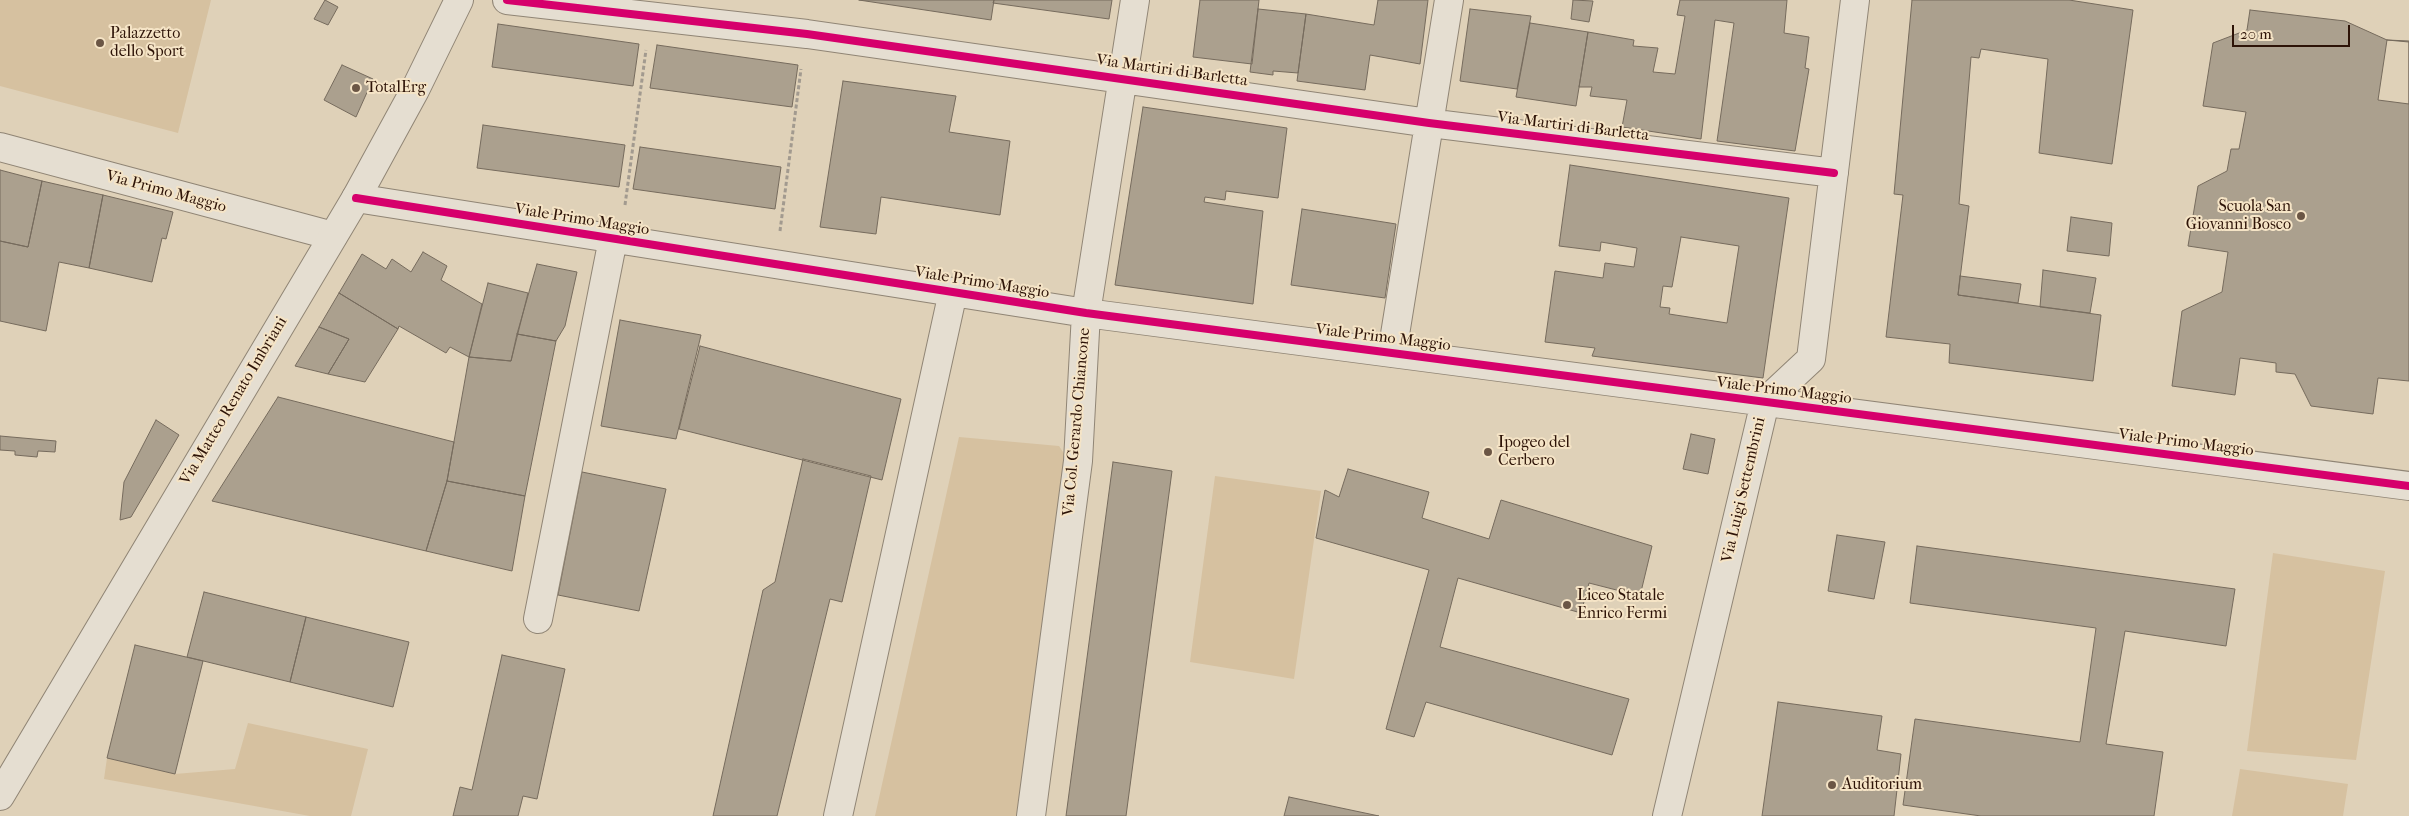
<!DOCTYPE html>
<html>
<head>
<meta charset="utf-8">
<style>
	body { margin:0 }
	#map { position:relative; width:2409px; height:816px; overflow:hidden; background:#dfd1b8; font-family:"IM FELL French Canon",serif }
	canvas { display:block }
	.scale { position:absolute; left:2232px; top:25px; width:118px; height:22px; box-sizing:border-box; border:2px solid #2d1307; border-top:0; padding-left:6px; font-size:15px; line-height:18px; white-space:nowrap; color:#2d1307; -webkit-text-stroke:4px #f5e4c6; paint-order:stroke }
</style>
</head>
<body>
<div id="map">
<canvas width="2409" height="816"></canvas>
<div class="scale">20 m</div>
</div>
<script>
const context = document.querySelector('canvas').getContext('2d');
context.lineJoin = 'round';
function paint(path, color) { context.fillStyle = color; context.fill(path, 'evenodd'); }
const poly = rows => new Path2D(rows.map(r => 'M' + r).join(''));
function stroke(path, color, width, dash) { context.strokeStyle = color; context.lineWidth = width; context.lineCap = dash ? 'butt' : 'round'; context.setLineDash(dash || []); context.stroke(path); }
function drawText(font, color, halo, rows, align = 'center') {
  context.font = font + ' "IM FELL French Canon",serif'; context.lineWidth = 4; context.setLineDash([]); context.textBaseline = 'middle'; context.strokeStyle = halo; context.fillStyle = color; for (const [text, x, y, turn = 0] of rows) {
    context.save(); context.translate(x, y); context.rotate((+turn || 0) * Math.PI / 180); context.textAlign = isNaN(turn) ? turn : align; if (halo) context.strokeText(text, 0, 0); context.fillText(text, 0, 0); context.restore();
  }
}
paint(poly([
	[0,0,211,0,178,133,0,86],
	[959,437,1059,446,1065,455,1017,816,875,816],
	[1215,476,1321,491,1294,679,1190,662],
	[2273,553,2385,571,2356,760,2247,751],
	[248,723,368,749,351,816,310,816,104,779,107,758,175,774,235,769],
	[2240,769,2348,784,2343,816,2232,816]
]), '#d6c1a0');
const building = poly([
	[325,0,338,7,328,25,314,19,325,0],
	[859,0,994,0,991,20,859,0],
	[994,0,1112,0,1109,19,993,3,994,0],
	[1200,0,1259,0,1252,64,1193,57,1200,0],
	[1378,0,1428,0,1420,64,1370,55,1365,90,1297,81,1306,14,1374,25,1378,0],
	[1573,0,1593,1,1589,22,1571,19,1573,0],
	[1680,0,1787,0,1784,33,1809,37,1805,68,1809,69,1795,151,1717,141,1734,23,1715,20,1701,139,1622,127,1627,100,1590,96,1592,87,1579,87,1588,32,1634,40,1633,46,1658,48,1653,72,1675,74,1685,16,1677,15,1680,0],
	[1912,0,2069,0,2133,10,2112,164,2039,153,2048,59,1981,49,1979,58,1971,57,1959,204,1969,206,1958,295,2101,315,2093,381,1949,363,1950,344,1886,337,1903,195,1894,194,1912,0],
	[1258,9,1306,14,1298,73,1273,71,1273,75,1250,72,1258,9],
	[1470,9,1531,16,1517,89,1460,81,1470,9],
	[2250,10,2345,21,2387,40,2409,41,2409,381,2378,378,2373,414,2311,406,2295,374,2276,372,2276,363,2240,358,2235,395,2172,386,2182,311,2222,292,2228,252,2188,246,2198,186,2227,171,2231,149,2239,149,2246,112,2203,106,2213,43,2247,30,2250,10],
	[1530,23,1588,32,1576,106,1516,97,1530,23],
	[498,24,639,44,633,86,492,67,498,24],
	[2387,40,2409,42,2409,104,2378,100,2387,40],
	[657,45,798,65,792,107,650,88,657,45],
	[342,65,373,79,356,117,324,100,342,65],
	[843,81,956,96,949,132,1010,141,1000,215,881,197,876,234,820,227,843,81],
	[1143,107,1287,128,1278,198,1226,191,1225,200,1205,197,1204,202,1263,211,1253,304,1115,285,1143,107],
	[483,125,625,145,619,187,477,168,483,125],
	[640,147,781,167,775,209,633,189,640,147],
	[1570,165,1789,198,1763,378,1592,356,1595,348,1545,342,1555,271,1603,278,1605,263,1634,267,1637,248,1601,242,1600,251,1559,246,1570,165],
	[1681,237,1739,246,1727,323,1669,314,1670,308,1660,307,1663,286,1672,287,1681,237],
	[0,170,42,181,28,247,0,241,0,170],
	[42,181,103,195,89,268,59,262,46,331,0,321,0,241,28,247,42,181],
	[103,195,173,212,166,239,162,238,152,282,89,268,103,195],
	[1302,209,1396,224,1385,298,1291,285,1302,209],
	[2071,217,2112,223,2109,256,2067,251,2071,217],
	[423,252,447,266,441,280,482,304,469,357,450,347,446,353,399,326,398,329,339,293,362,254,386,269,392,259,411,272,423,252],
	[537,264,577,272,565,326,556,341,517,334,537,264],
	[2043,270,2096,278,2090,313,2040,307,2043,270],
	[1960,276,2021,284,2018,303,1958,295,1960,276],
	[488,283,528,293,511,361,469,357,488,283],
	[339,293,398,329,365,382,328,374,349,339,319,327,339,293],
	[620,320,701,335,676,439,601,426,620,320],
	[319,327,349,339,328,374,295,366,319,327],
	[517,334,556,341,525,496,447,481,469,357,511,361,517,334],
	[700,346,901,399,882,480,679,429,700,346],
	[278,397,454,442,447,481,426,551,212,501,278,397],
	[156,420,179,435,131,517,120,520,124,482,156,420],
	[1691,434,1715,439,1708,474,1683,469,1691,434],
	[0,436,56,441,55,452,38,451,37,457,15,455,15,451,0,450,0,436],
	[803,459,871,476,842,602,830,599,777,816,713,816,763,590,775,582,803,459],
	[1113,462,1172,471,1126,816,1066,816,1113,462],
	[1348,469,1429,492,1422,518,1489,539,1501,500,1652,546,1640,596,1589,583,1581,613,1458,578,1440,647,1629,699,1612,755,1426,702,1414,737,1386,729,1429,570,1316,538,1325,490,1339,497,1348,469],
	[582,472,666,489,639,611,558,595,582,472],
	[447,481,525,496,512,571,426,551,447,481],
	[1837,535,1885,542,1874,599,1828,591,1837,535],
	[1917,546,2235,589,2226,646,2125,631,2106,744,2163,752,2154,816,1981,816,1903,805,1915,719,2080,742,2096,628,1910,603,1917,546],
	[204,592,306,617,290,682,187,657,204,592],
	[306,617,409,642,393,707,290,682,306,617],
	[135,645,203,661,175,774,107,758,135,645],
	[502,655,565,669,537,799,523,796,518,816,453,816,460,787,472,790,502,655],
	[1778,702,1882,716,1877,750,1901,754,1894,816,1762,816,1778,702],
	[1289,797,1379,816,1284,816,1289,797]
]);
paint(building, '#aba08e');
stroke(building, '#766b5d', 1);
const minor = poly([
	[507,0,807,34,1429,123,1834,173],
	[0,147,333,236],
	[356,198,1086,313,2409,486],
	[1392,353,1449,0],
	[538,619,613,239],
	[838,816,953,292],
	[1031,816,1078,461,1086,313,1135,0],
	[1667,816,1765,402,1811,359,1855,0]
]);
const tertiary = poly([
	[0,796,356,198,415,90,459,0]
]);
stroke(minor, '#908575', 30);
stroke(tertiary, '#908575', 30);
stroke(poly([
	[625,205,646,50],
	[780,231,801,69]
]), '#a29a8f', 3, [4, 2.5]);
stroke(minor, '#e5ded1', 28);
stroke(tertiary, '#e5ded1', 28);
stroke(poly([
	[507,0,807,34,1429,123,1834,173],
	[356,198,1086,313,2409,486]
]), '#d6006c', 8);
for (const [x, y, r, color] of [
	[100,43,5,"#6b5645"],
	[356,88,5,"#6b5645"],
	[2301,216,5,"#6b5645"],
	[1488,452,5,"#6b5645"],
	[1567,605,5,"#6b5645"],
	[1832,785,5,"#6b5645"]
]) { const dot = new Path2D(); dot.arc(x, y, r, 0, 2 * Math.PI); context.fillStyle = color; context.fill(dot); stroke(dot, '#f5e4c6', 2); }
drawText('16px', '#2d1307', '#f5e4c6', [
	["Palazzetto",110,34],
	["dello Sport",110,52],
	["TotalErg",366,88],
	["Scuola San",2291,207,"right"],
	["Giovanni Bosco",2291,225,"right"],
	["Ipogeo del",1498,443],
	["Cerbero",1498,461],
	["Liceo Statale",1577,596],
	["Enrico Fermi",1577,614],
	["Auditorium",1842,785]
], 'left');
drawText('16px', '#2d1307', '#f5e4c6', [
	["Via Martiri di Barletta",1172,71,8],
	["Via Martiri di Barletta",1573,127,7],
	["Via Primo Maggio",166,192,15],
	["Viale Primo Maggio",582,220,9],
	["Viale Primo Maggio",982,283,9],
	["Viale Primo Maggio",1383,338,7],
	["Viale Primo Maggio",1784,391,7],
	["Via Matteo Renato Imbriani",234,401,-59],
	["Via Col. Gerardo Chiancone",1077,422,-85],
	["Viale Primo Maggio",2186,443,7],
	["Via Luigi Settembrini",1744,490,-77]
]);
</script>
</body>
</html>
